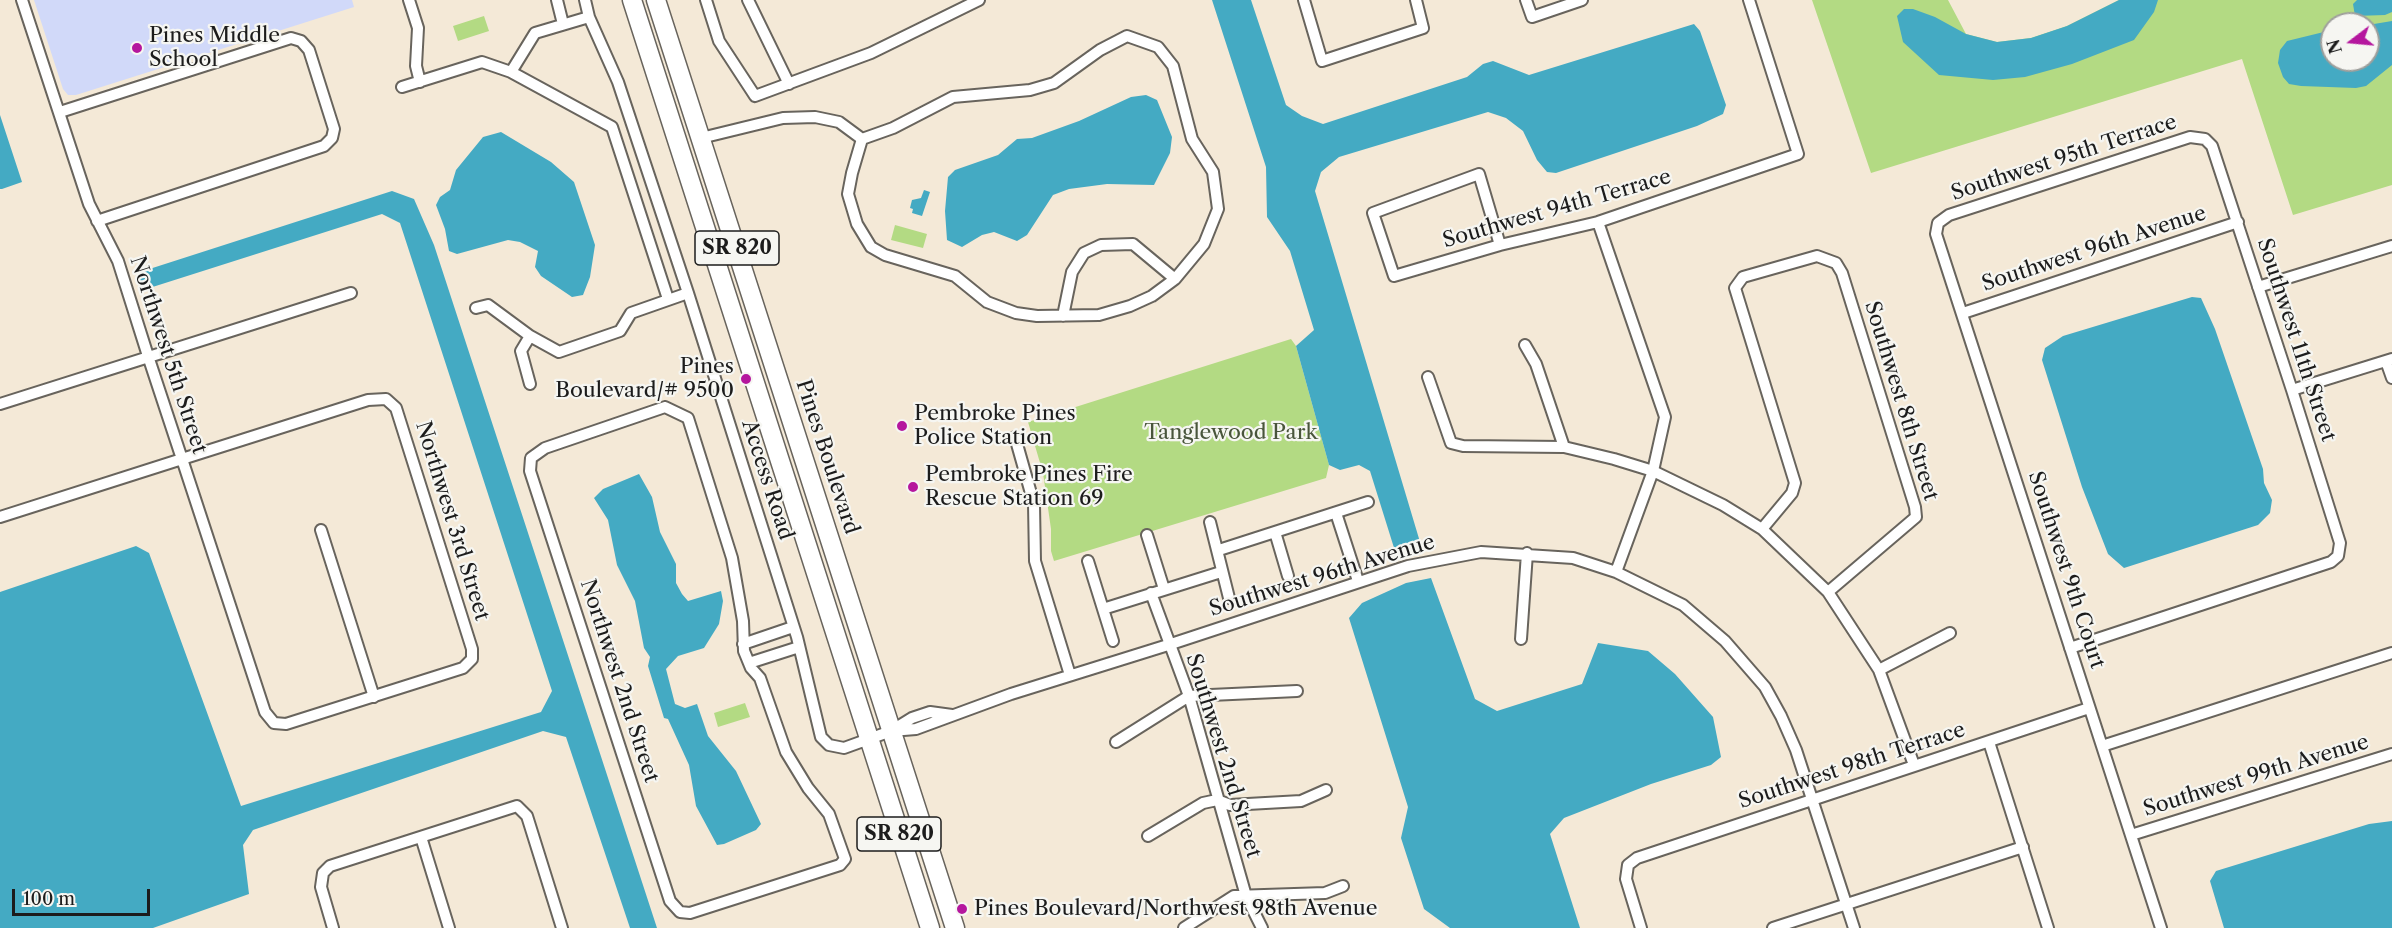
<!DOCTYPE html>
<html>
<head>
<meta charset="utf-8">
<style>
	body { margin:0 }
	#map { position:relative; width:2392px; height:928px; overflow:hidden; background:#f4e9d7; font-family:"Libre Caslon Text",serif }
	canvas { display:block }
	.north { position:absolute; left:2320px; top:12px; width:60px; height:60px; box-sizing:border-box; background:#f6f6f2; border:2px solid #9f9f9c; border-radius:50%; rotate:254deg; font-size:16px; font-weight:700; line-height:24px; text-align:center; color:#1c1c1c }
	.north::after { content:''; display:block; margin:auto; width:21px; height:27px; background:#b5179e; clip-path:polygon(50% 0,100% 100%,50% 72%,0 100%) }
	.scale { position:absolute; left:12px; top:889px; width:138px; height:27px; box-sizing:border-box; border:3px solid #1c1c1c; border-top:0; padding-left:8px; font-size:18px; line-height:21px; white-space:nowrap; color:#1c1c1c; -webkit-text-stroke:4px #f6f6f2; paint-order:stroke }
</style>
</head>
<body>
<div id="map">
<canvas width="2392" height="928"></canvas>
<div class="north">N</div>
<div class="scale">100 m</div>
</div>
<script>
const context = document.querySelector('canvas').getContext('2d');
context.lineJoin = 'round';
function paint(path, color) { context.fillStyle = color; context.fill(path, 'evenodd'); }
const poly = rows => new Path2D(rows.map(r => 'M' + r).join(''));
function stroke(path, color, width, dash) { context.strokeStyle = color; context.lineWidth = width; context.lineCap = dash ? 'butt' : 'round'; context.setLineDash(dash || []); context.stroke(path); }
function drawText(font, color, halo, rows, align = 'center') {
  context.font = font + ' "Libre Caslon Text",serif'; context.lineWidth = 4.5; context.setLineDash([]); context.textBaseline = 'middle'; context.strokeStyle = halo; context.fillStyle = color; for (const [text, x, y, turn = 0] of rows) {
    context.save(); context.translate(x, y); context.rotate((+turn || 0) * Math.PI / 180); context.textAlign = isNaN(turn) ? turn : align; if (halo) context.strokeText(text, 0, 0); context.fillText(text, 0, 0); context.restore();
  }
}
paint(poly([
	[34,0,352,0,354,7,76,95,68,95,63,89]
]), '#d1d9f9');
paint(poly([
	[1812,0,1948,0,1966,34,1997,42,2031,38,2067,26,2119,0,2392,0,2392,185,2293,215,2242,59,1871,173],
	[2332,24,2368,24,2368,60,2332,60],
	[484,16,489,31,458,41,453,26],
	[895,225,927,234,923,248,891,240],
	[1291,339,1296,346,1329,465,1326,478,1054,561,1051,551,1051,529,1043,473,1028,422],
	[745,703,750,717,718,727,714,713]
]), '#b3da83');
paint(poly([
	[1212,0,1251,0,1286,105,1302,116,1323,124,1467,77,1483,64,1493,61,1529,75,1694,24,1700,31,1726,105,1723,114,1697,126,1556,173,1547,172,1537,160,1523,131,1506,118,1488,112,1339,157,1321,172,1315,191,1420,542,1418,545,1395,551,1370,471,1359,465,1340,470,1329,465,1296,346,1314,330,1290,251,1267,217,1266,167],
	[2119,0,2158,0,2154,12,2134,40,2072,64,2025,77,1993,80,1939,75,1903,42,1897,16,1904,9,1913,9,1935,17,1966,34,1997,42,2031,38,2067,26],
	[2357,0,2392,0,2392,12,2385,15,2355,16,2353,4],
	[2392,21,2392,65,2366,86,2356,88,2301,86,2289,84,2283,77,2278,63,2280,50,2287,41,2332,30,2332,60,2368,60,2368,25],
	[1146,95,1157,100,1172,137,1170,153,1154,185,1107,184,1069,189,1053,195,1027,235,1017,241,994,232,982,235,962,247,947,240,945,211,948,177,955,170,998,155,1017,139,1032,138,1079,121,1131,97],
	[0,115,22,182,2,189,0,189],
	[501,132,551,162,574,182,595,245,590,277,583,295,572,297,541,276,535,267,538,251,520,242,508,240,457,254,449,251,445,229,436,205,440,197,450,190,456,170,483,137],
	[924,190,930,192,922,216,912,213,913,209,910,208,912,200,921,198],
	[392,191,414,199,434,245,657,928,630,928,566,737,543,731,253,830,243,845,249,894,153,928,0,928,0,592,136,546,149,553,241,806,541,712,552,691,400,223,382,214,140,291,137,273],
	[2192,297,2201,298,2215,329,2263,469,2264,483,2272,500,2270,513,2258,525,2124,568,2108,554,2082,487,2042,360,2045,348,2063,336],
	[639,474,652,497,660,532,676,564,676,583,682,594,688,601,721,591,723,601,719,624,704,648,678,656,666,669,675,704,685,708,697,704,708,736,736,771,761,824,756,830,724,844,717,845,696,806,689,765,668,719,664,718,648,666,650,657,644,648,635,601,617,565,608,520,594,498,603,489],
	[1431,578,1475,699,1497,711,1582,684,1598,643,1648,651,1675,674,1713,717,1721,757,1711,765,1651,784,1564,818,1550,834,1580,928,1450,928,1424,909,1401,838,1408,807,1349,618,1362,603,1406,583],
	[2392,821,2392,928,2224,928,2210,881,2216,871,2369,824]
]), '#44aac3');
const street = poly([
	[409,0,418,28,416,66,420,82],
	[557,0,563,24],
	[585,0,589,17,618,82,688,293,797,637,821,737,829,745,844,748,891,731,912,718,930,712,952,715],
	[706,0,719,41,755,96,871,53,979,0],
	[748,0,789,84],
	[1304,0,1322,61,1423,28,1416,0],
	[1526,0,1532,17,1582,0],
	[511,72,612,127,668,299],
	[402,87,482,62,511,72,535,33,589,17],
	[60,112,291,38,301,41,309,50,334,129,332,138,324,146,97,221],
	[701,138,783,118,815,117,839,122,862,139,893,128,953,97,1030,90,1054,83,1100,50,1127,36,1158,47,1173,66,1192,139,1213,172,1218,209,1204,244,1175,279,1152,296,1130,306,1099,315,1037,316,1016,313,987,302,955,276,885,255,871,247,857,224,848,194,852,173,862,139],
	[1598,222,1665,417,1653,471,1616,572],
	[1500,245,1479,174,1373,213,1394,276,1500,245,1598,222,1798,154,1749,0],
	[2258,287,2392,246],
	[476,308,488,305,530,336,559,352,620,331,631,313,688,293],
	[1963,313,2238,222],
	[1063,316,1072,272,1084,253,1101,245,1133,244,1175,279],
	[530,336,521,351,530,384],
	[1525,345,1536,364,1564,447],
	[2386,361,2392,378],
	[1428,377,1451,443,1463,446,1564,447,1614,459,1653,471,1723,505,1762,529,1828,592,1879,670,1914,765],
	[2292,390,2392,359],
	[0,404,351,293],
	[665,407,688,418,732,558,743,621,744,651,751,668,760,678,786,752,808,788,829,814,845,859,840,865,690,913,680,912,670,901,530,471,531,458,545,448,665,407],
	[1015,437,1034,504,1035,561,1070,675],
	[1336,513,1358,581],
	[0,517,182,459,368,400,386,399,396,408,472,649,472,659,463,668,286,724,274,723,265,712,182,459,148,356,118,261,89,204,22,0],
	[1210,522,1229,598],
	[1762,529,1792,493,1795,483,1735,288,1743,277,1817,256,1836,263,1842,273,1915,507,1916,517,1828,592],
	[321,530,374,697],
	[1275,532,1288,576],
	[1147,535,1164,589],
	[1219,550,1368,502],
	[1088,561,1113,641],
	[1151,593,1189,696,1246,896,1262,928],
	[1103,609,1221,572],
	[1521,639,1527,553],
	[743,644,793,627],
	[2070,648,2331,562,2338,556,2340,543,2292,390,2212,146,2205,139,2190,137,1949,215,1938,223,1936,234,2161,928],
	[749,663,799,647],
	[1879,670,1950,633],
	[891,731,916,729,1011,694,1168,645,1408,566,1481,552,1573,558,1616,572,1683,605,1725,641,1765,687,1781,716,1796,750,1854,928],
	[1116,742,1189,696,1297,691],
	[1989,742,2048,928],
	[2102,746,2392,653],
	[2131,835,2392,754],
	[1148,836,1203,803,1217,800,1230,805,1301,801,1326,790],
	[421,837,449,928],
	[333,928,321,887,323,873,330,866,517,806,527,816,562,928],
	[1184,928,1234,896,1325,893,1343,886],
	[1641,928,1626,879,1628,865,1637,858,2089,708],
	[1773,928,2023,847]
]);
const highway = poly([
	[632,0,930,928],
	[656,0,955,928]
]);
stroke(street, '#68645d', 14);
stroke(highway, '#68645d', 21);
stroke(street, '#fff', 10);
stroke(highway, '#fff', 18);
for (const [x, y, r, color] of [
	[137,48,6,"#b5179e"],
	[746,379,6,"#b5179e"],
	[902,426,6,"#b5179e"],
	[913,487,6,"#b5179e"],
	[962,909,6,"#b5179e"]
]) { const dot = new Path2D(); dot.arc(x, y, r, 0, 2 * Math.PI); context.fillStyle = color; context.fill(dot); stroke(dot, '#f6f6f2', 2); }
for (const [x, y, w] of [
	[737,248,84],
	[899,834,84]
]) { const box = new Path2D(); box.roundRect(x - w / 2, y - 17, w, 34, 4.5); context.fillStyle = '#f6f6f2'; context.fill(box); stroke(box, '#1c1c1c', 1.5); }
drawText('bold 20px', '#1c1c1c', null, [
	["SR 820",737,248],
	["SR 820",899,834]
]);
drawText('21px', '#1c1c1c', '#f6f6f2', [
	["Pines Middle",149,36],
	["School",149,60],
	["Pines",734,367,"right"],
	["Boulevard/# 9500",734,391,"right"],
	["Pembroke Pines",914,414],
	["Police Station",914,438],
	["Pembroke Pines Fire",925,475],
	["Rescue Station 69",925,499],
	["Pines Boulevard/Northwest 98th Avenue",974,909]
], 'left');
drawText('21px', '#1c1c1c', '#f6f6f2', [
	["Southwest 95th Terrace",2064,158,-18],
	["Southwest 94th Terrace",1557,209,-16],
	["Southwest 96th Avenue",2094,249,-18],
	["Southwest 11th Street",2296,340,72],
	["Northwest 5th Street",168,355,72],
	["Southwest 8th Street",1901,401,73],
	["Pines Boulevard",827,457,72],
	["Access Road",767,480,72],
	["Northwest 3rd Street",452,521,73],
	["Southwest 9th Court",2066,570,72],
	["Southwest 96th Avenue",1322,576,-17],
	["Northwest 2nd Street",619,681,72],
	["Southwest 2nd Street",1223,756,73],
	["Southwest 98th Terrace",1852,766,-18],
	["Southwest 99th Avenue",2256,776,-17]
]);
drawText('21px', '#49553b', '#f6f6f2', [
	["Tanglewood Park",1231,433]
]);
</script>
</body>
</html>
